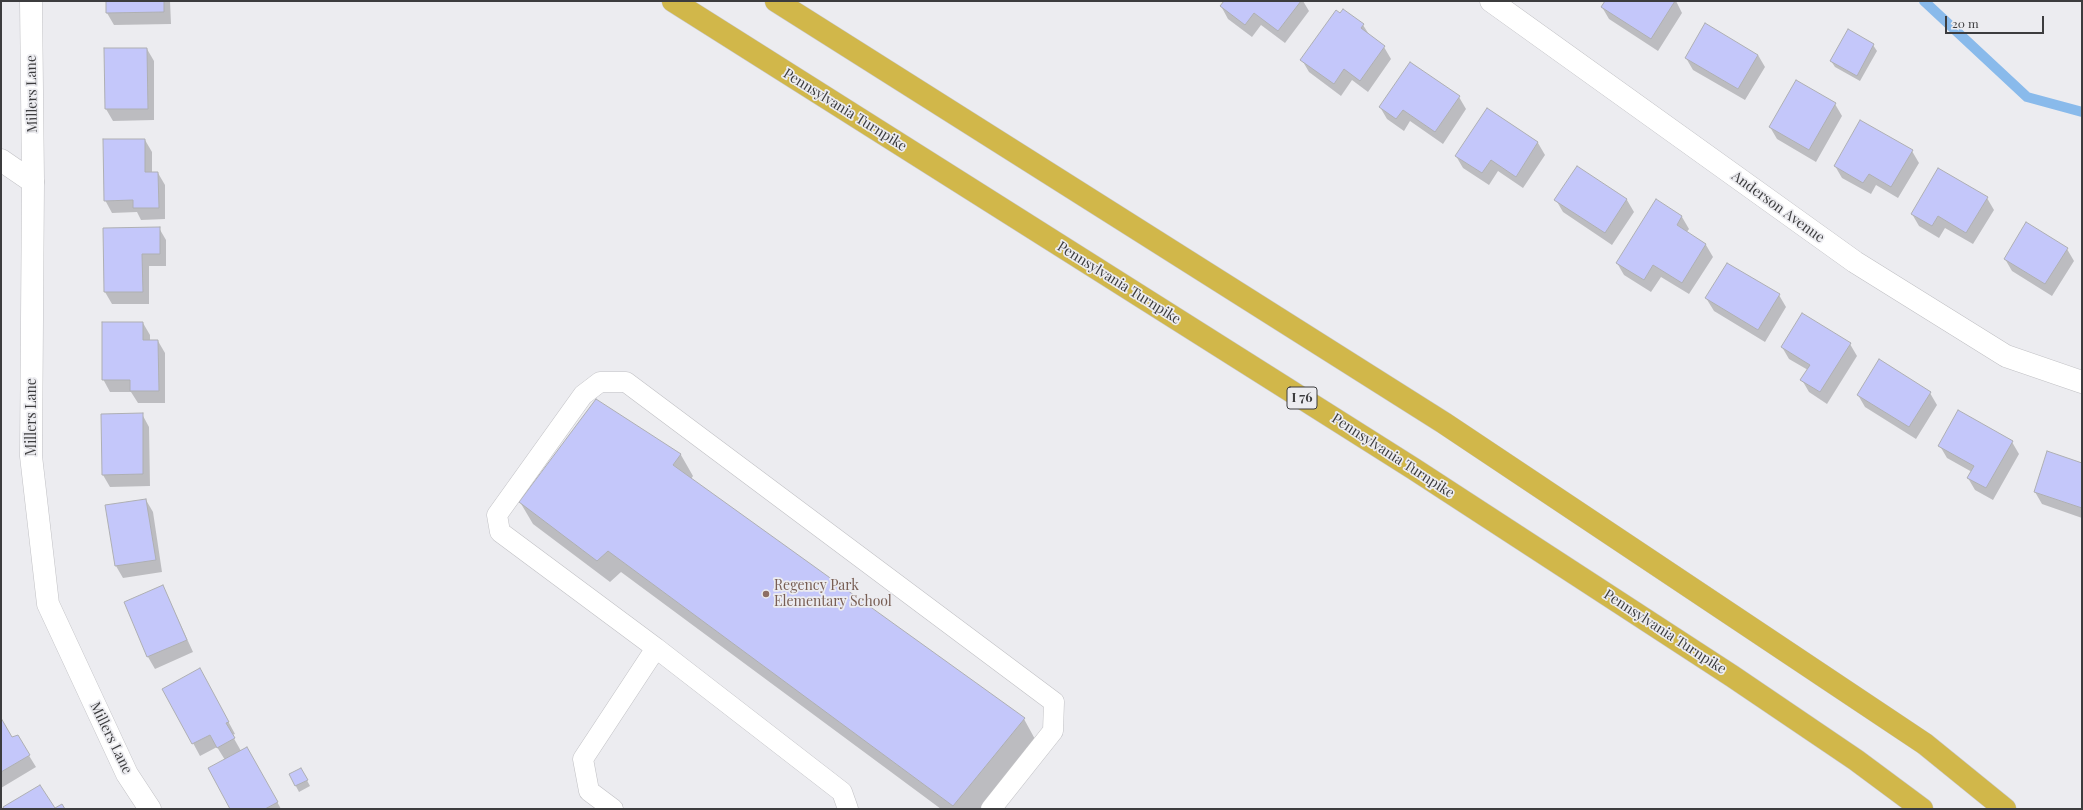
<!DOCTYPE html>
<html>
<head>
<meta charset="utf-8">
<style>
	body { margin:0 }
	#map { position:relative; width:2083px; height:810px; overflow:hidden; background:#ececf0; font-family:"Playfair Display",serif }
	canvas { display:block }
	.frame { position:absolute; inset:0; border:2px solid #3c3c3e; pointer-events:none }
	.scale { position:absolute; left:1945px; top:16px; width:99px; height:18px; box-sizing:border-box; border:2px solid #3c3c3e; border-top:0; padding-left:5px; font-size:12px; line-height:14px; white-space:nowrap; color:#3c3c3e; -webkit-text-stroke:3px #ececf0; paint-order:stroke }
</style>
</head>
<body>
<div id="map">
<canvas width="2083" height="810"></canvas>
<div class="frame"></div>
<div class="scale">20 m</div>
</div>
<script>
const context = document.querySelector('canvas').getContext('2d');
context.lineJoin = 'round';
function paint(path, color) { context.fillStyle = color; context.fill(path, 'evenodd'); }
const poly = rows => new Path2D(rows.map(r => 'M' + r).join(''));
function stroke(path, color, width, dash) { context.strokeStyle = color; context.lineWidth = width; context.lineCap = dash ? 'butt' : 'round'; context.setLineDash(dash || []); context.stroke(path); }
function drawText(font, color, halo, rows, align = 'center') {
  context.font = font + ' "Playfair Display",serif'; context.lineWidth = 3.5; context.setLineDash([]); context.textBaseline = 'middle'; context.strokeStyle = halo; context.fillStyle = color; for (const [text, x, y, turn = 0] of rows) {
    context.save(); context.translate(x, y); context.rotate((+turn || 0) * Math.PI / 180); context.textAlign = isNaN(turn) ? turn : align; if (halo) context.strokeText(text, 0, 0); context.fillText(text, 0, 0); context.restore();
  }
}
paint(poly([
	[107,1,170,1,171,24,114,25,107,13],
	[1226,1,1303,1,1309,11,1285,43,1261,25,1252,37,1228,19,1221,6],
	[1606,1,1676,1,1682,13,1658,51,1609,19,1602,7],
	[1363,25,1370,36,1384,47,1391,59,1368,92,1352,80,1341,96,1309,72,1302,60],
	[1873,45,1877,51,1860,81,1835,67,1831,61],
	[147,49,154,61,154,120,113,121,106,109],
	[1758,55,1765,67,1745,100,1693,70,1686,58],
	[1410,64,1459,97,1466,109,1443,144,1410,121,1404,131,1387,119,1380,107],
	[1835,104,1842,116,1816,162,1777,139,1770,127],
	[1487,109,1538,143,1545,155,1523,188,1498,171,1489,185,1463,168,1456,156],
	[145,140,152,152,152,173,158,173,165,185,165,219,141,220,137,212,112,213,105,200],
	[1912,151,1919,163,1898,198,1876,185,1871,194,1842,178,1835,166],
	[1577,167,1627,200,1634,212,1612,245,1563,212,1556,200],
	[1987,198,1994,210,1973,244,1945,228,1939,238,1919,226,1912,214],
	[1656,201,1682,217,1689,229,1686,233,1706,245,1713,257,1689,294,1661,277,1651,292,1624,275,1617,263],
	[159,228,166,240,166,266,149,266,149,304,112,304,105,292,104,229],
	[2067,249,2074,261,2052,296,2012,271,2005,259],
	[1779,295,1786,307,1765,342,1714,311,1706,298],
	[143,323,150,335,150,341,158,341,165,353,165,403,138,403,131,392,110,392,103,379],
	[1850,344,1857,356,1827,404,1809,392,1802,380,1808,370,1789,359,1782,347],
	[1930,393,1937,405,1916,439,1865,407,1858,395],
	[596,400,681,455,693,476,691,479,1024,719,1036,741,981,809,941,809,621,572,610,582,533,524,520,502],
	[142,414,149,427,150,486,110,487,103,475],
	[2012,442,2019,454,1993,500,1975,490,1968,478,1972,472,1947,458,1940,446],
	[2082,464,2082,518,2042,504,2035,492],
	[146,500,153,512,162,572,123,578,116,566,106,506],
	[163,586,193,652,155,669,148,657],
	[207,682,235,734,232,735,241,751,254,760,281,809,231,809,225,760,217,747,200,756,164,689],
	[1,720,12,739,17,736,36,767,1,788],
	[301,769,310,786,299,792,290,775]
]), '#0003');
stroke(poly([
	[1924,1,2027,97,2082,112]
]), '#89baeb', 10);
const building = poly([
	[106,1,164,1,164,12,106,13,106,1],
	[1224,1,1301,1,1278,31,1254,13,1245,25,1220,6,1224,1],
	[1605,1,1675,1,1651,39,1601,7,1605,1],
	[1343,9,1364,24,1361,28,1385,46,1360,81,1344,69,1334,84,1300,60,1336,10,1340,13,1343,9],
	[1705,23,1758,55,1738,89,1685,58,1705,23],
	[1848,29,1874,44,1857,76,1830,61,1848,29],
	[104,48,147,48,148,109,105,109,104,48],
	[1410,62,1460,96,1435,132,1403,110,1396,119,1379,107,1410,62],
	[1796,80,1836,103,1809,150,1769,127,1796,80],
	[1487,108,1538,142,1516,177,1491,160,1482,173,1455,156,1487,108],
	[1860,120,1913,150,1891,187,1869,174,1863,183,1834,166,1860,120],
	[103,139,145,139,145,172,158,172,159,208,133,208,133,200,104,201,103,139],
	[1577,166,1627,199,1605,233,1554,200,1577,166],
	[1938,168,1988,197,1966,233,1938,216,1932,226,1911,214,1938,168],
	[1656,199,1682,216,1677,225,1706,244,1682,283,1653,265,1644,280,1616,263,1656,199],
	[2026,222,2068,248,2045,284,2004,259,2026,222],
	[160,227,160,254,142,254,143,292,104,292,103,228,160,227],
	[1727,263,1780,294,1758,330,1705,298,1727,263],
	[1802,313,1851,343,1820,392,1800,380,1810,365,1781,347,1802,313],
	[102,322,143,322,143,340,158,340,159,391,130,391,130,380,102,380,102,322],
	[1879,359,1931,392,1909,427,1857,395,1879,359],
	[596,399,681,454,673,465,1025,718,953,806,608,551,597,561,519,502,596,399],
	[1958,410,2013,441,1986,488,1967,478,1974,466,1938,446,1958,410],
	[143,413,143,474,102,475,101,414,143,413],
	[2047,451,2082,463,2082,508,2034,492,2047,451],
	[146,499,156,560,115,566,105,505,146,499],
	[163,585,187,640,147,657,124,602,163,585],
	[200,668,229,722,226,723,235,738,217,748,210,735,192,744,162,689,200,668],
	[1,718,12,737,18,735,30,755,1,772,1,718],
	[247,747,278,802,265,809,230,809,208,768,247,747],
	[301,768,308,780,295,786,289,774,301,768],
	[40,785,55,808,62,804,65,809,4,809,3,807,40,785]
]);
paint(building, '#c4c7fa');
stroke(building, '#aeafb2', 1);
const lane = poly([
	[656,648,842,792,848,809],
	[613,809,589,791,583,759,656,648,500,532,497,515,583,395,600,382,626,382,1054,702,1053,731,991,809]
]);
const street = poly([
	[1491,1,1855,262,2006,356,2082,382],
	[1,160,33,182]
]);
const secondary = poly([
	[31,1,33,182,31,456,48,604,127,774,150,809]
]);
const highway = poly([
	[673,1,1414,469,1732,676,1856,760,1922,809],
	[776,1,1444,423,1925,744,2005,809]
]);
stroke(lane, '#c0c0c4', 21);
stroke(street, '#c0c0c4', 23);
stroke(secondary, '#c0c0c4', 23);
stroke(highway, '#c8c8c9', 23);
stroke(lane, '#fff', 20);
stroke(street, '#fff', 22);
stroke(secondary, '#fff', 22);
stroke(highway, '#d1b74a', 22);
for (const [x, y, r, color] of [
	[766,594,4,"#8d6e63"]
]) { const dot = new Path2D(); dot.arc(x, y, r, 0, 2 * Math.PI); context.fillStyle = color; context.fill(dot); stroke(dot, '#ececf0', 1.5); }
for (const [x, y, w] of [
	[1302,398,30]
]) { const box = new Path2D(); box.roundRect(x - w / 2, y - 11, w, 22, 3); context.fillStyle = '#ececf0'; context.fill(box); stroke(box, '#3c3c3e', 1); }
drawText('bold 13px', '#3c3c3e', null, [
	["I 76",1302,398]
]);
drawText('14px', '#3c3c3e', '#ececf0', [
	["Millers Lane",32,94,-91],
	["Pennsylvania Turnpike",845,110,32],
	["Anderson Avenue",1778,207,36],
	["Pennsylvania Turnpike",1119,283,32],
	["Millers Lane",32,417,-90],
	["Pennsylvania Turnpike",1393,456,33],
	["Pennsylvania Turnpike",1665,632,33],
	["Millers Lane",111,738,64]
]);
drawText('14px', '#785e54', '#ececf0', [
	["Regency Park",774,586],
	["Elementary School",774,602]
], 'left');
</script>
</body>
</html>
